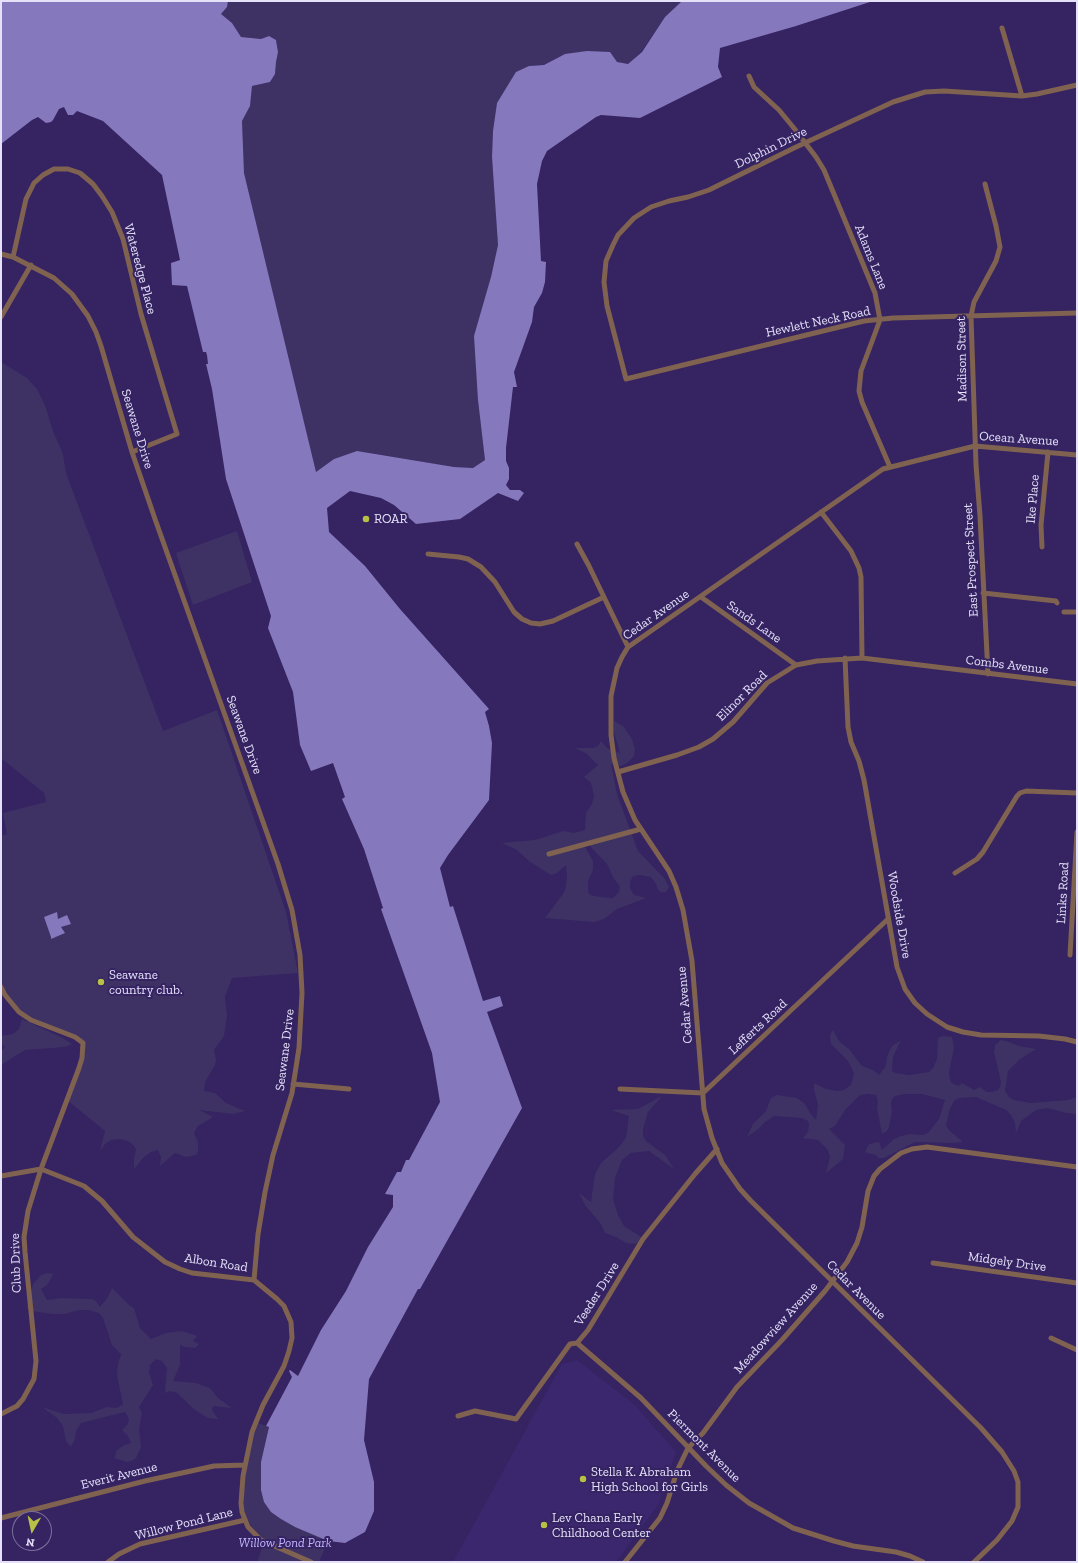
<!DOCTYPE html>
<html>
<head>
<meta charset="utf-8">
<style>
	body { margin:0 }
	#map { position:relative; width:1078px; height:1563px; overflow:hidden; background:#352362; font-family:"Zilla Slab",serif }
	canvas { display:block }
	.frame { position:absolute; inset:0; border:2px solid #e5e1f9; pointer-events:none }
	.north { position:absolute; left:12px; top:1511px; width:40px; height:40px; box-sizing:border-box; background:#352362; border:1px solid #7b6f9e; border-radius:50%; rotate:189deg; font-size:11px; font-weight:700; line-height:16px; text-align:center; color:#e5e1f9 }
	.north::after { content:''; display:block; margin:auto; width:14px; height:18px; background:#b9c046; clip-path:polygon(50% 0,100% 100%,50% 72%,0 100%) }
</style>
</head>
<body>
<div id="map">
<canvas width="1078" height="1563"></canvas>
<div class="frame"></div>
<div class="north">N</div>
</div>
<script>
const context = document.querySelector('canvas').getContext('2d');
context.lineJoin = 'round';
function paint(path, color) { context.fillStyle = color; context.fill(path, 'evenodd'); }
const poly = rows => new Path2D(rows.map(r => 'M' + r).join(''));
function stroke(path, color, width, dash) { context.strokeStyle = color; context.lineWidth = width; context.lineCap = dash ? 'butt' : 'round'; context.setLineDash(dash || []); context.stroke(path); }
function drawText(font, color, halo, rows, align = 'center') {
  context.font = font + ' "Zilla Slab",serif'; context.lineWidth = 4; context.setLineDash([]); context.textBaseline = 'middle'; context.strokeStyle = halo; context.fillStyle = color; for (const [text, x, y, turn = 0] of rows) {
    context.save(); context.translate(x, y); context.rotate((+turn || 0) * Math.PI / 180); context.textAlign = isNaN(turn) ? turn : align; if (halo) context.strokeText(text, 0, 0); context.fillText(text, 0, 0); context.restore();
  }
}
paint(poly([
	[577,1360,635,1405,676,1452,658,1505,616,1562,453,1562,562,1364]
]), '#3b276e');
paint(poly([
	[228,1,682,1,665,17,641,52,628,64,565,54,544,65,529,66,497,103,493,131,492,157,498,245,491,277,478,400,485,460,473,468,454,467,357,451,334,459,316,472,244,173,242,121,250,106,252,86,270,82,275,74,276,62,278,51,276,40,269,36,261,39,241,37,232,23,221,14,227,7],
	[1,362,27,378,37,389,45,405,53,431,63,454,66,473,163,731,217,710,286,912,298,973,232,978,225,997,227,1016,224,1036,214,1050,216,1059,215,1065,205,1082,204,1091,215,1093,226,1103,245,1111,233,1114,199,1110,213,1117,198,1126,194,1133,198,1142,198,1152,196,1155,186,1157,175,1153,160,1166,161,1157,158,1150,151,1152,144,1157,134,1169,134,1159,136,1149,133,1145,128,1141,120,1139,111,1140,106,1143,100,1151,105,1131,67,1100,84,1047,79,1040,19,1015,1,991,1,836,7,834,3,813,46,802,44,793,1,758],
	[237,531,252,582,193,605,176,553],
	[614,721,623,726,632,739,635,749,634,756,627,763,621,766,611,764,617,794,638,851,665,879,669,887,666,892,661,892,658,890,656,884,651,877,640,875,633,876,630,882,630,888,634,895,646,898,617,909,604,919,594,922,545,918,565,891,567,877,566,865,557,873,551,875,529,861,517,850,502,843,535,840,563,831,574,833,585,830,586,813,592,804,594,796,591,783,584,777,598,765,586,753,574,748,593,748,598,746,601,741,608,749,620,753,614,732],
	[585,841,607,864,614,879,620,886,619,892,613,898,600,897,590,895,588,892,588,881,593,870,593,861,585,847],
	[22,1019,61,1037,72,1044,65,1047,25,1050,1,1065,1,1051,5,1047,1,1044,1,1036,13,1034,19,1029],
	[833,1030,839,1041,849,1049,862,1066,873,1070,879,1075,886,1066,887,1056,892,1046,901,1040,893,1057,892,1071,895,1073,909,1075,929,1072,933,1068,937,1059,938,1038,943,1036,952,1037,954,1048,949,1072,950,1080,952,1083,958,1086,962,1083,974,1090,980,1087,987,1092,992,1092,998,1090,1000,1087,1001,1082,994,1052,995,1045,1001,1040,1009,1042,1019,1046,1036,1049,1019,1060,1008,1071,1005,1091,1009,1097,1014,1100,1031,1103,1068,1100,1077,1097,1077,1114,1067,1113,1047,1108,1036,1110,1021,1121,1016,1133,1015,1123,1011,1115,1006,1110,976,1097,959,1098,954,1101,950,1109,946,1126,950,1131,963,1142,953,1143,915,1142,884,1158,879,1158,876,1155,867,1153,865,1152,869,1144,879,1142,882,1150,894,1139,901,1136,910,1134,923,1135,928,1133,939,1119,945,1100,922,1094,905,1094,895,1096,892,1099,891,1104,892,1112,889,1127,887,1131,882,1134,877,1108,878,1101,876,1095,868,1094,860,1095,845,1110,835,1126,829,1129,845,1145,843,1159,826,1173,830,1157,828,1150,818,1140,803,1138,808,1132,809,1125,808,1121,802,1118,774,1116,765,1122,757,1130,747,1137,753,1124,766,1111,771,1098,777,1095,797,1098,805,1104,810,1113,816,1120,818,1105,814,1089,814,1083,826,1089,837,1091,844,1090,851,1085,854,1073,848,1061,831,1044,830,1037,831,1033],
	[662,1096,648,1112,643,1129,643,1135,646,1141,665,1155,674,1169,649,1151,631,1153,622,1160,615,1178,613,1199,618,1215,624,1226,646,1240,635,1244,626,1243,616,1237,605,1233,601,1224,585,1205,579,1193,591,1202,595,1174,601,1163,618,1148,626,1138,629,1116,611,1110,638,1109],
	[47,1273,53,1274,52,1277,47,1285,41,1289,47,1300,61,1298,91,1299,96,1301,100,1307,108,1297,112,1288,129,1305,134,1308,140,1328,151,1339,166,1333,182,1331,197,1336,193,1341,199,1344,195,1348,185,1347,180,1345,180,1365,173,1381,196,1383,210,1388,218,1398,232,1408,213,1406,212,1410,218,1419,208,1418,195,1410,177,1393,170,1391,165,1393,167,1368,162,1361,156,1359,150,1365,149,1372,153,1385,139,1407,142,1413,139,1429,141,1447,136,1458,132,1461,127,1462,114,1458,117,1450,124,1445,131,1443,128,1436,122,1430,128,1424,129,1419,125,1412,81,1423,76,1431,75,1439,71,1447,66,1441,63,1426,57,1418,42,1407,64,1414,91,1413,107,1407,117,1408,123,1404,117,1375,118,1364,121,1354,112,1345,103,1318,99,1313,89,1310,79,1310,65,1314,52,1314,32,1311,27,1308,33,1284,41,1275],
	[258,1423,269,1427,261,1462,281,1519,328,1541,319,1562,257,1562,265,1540,251,1526,244,1510,244,1480,252,1437]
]), '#3e3265');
paint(poly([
	[1,1,228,1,227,7,221,14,232,23,241,37,261,39,269,36,276,40,278,52,276,62,275,74,270,82,252,86,250,106,242,121,244,173,316,472,334,459,357,451,454,467,473,468,485,460,478,400,474,336,491,277,498,245,492,157,493,131,497,103,516,72,529,66,544,65,565,54,587,51,610,52,617,62,628,64,642,52,665,17,682,1,873,1,796,26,720,48,718,67,722,77,640,118,601,115,596,117,547,151,542,161,537,184,541,261,546,262,545,282,542,293,534,307,532,322,514,372,517,387,513,387,506,448,506,461,509,468,509,479,506,485,510,490,520,490,524,493,518,501,498,493,460,519,416,524,394,505,381,498,350,491,327,508,329,532,365,566,400,609,489,709,485,712,489,726,492,743,489,800,448,855,440,868,450,907,453,906,483,1001,500,996,503,1006,487,1012,522,1108,420,1289,418,1289,369,1379,364,1440,374,1482,374,1511,365,1532,345,1543,328,1541,295,1527,281,1519,271,1512,264,1502,261,1490,261,1462,269,1427,266,1426,292,1377,289,1371,290,1370,298,1376,321,1330,346,1291,368,1247,393,1207,393,1195,385,1194,397,1172,401,1172,406,1160,409,1160,440,1102,432,1053,381,909,383,908,364,849,342,799,345,797,333,763,311,771,300,745,293,692,268,628,271,616,226,479,212,389,206,364,208,364,207,355,206,352,203,352,187,286,172,285,171,263,180,260,162,175,103,121,77,111,73,115,68,115,64,107,59,109,53,120,51,122,46,123,38,117,32,120,1,144],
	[57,912,58,919,67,915,71,924,61,927,65,933,51,939,51,937,44,917]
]), '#8678bd');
stroke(poly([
	[1002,28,1022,96],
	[749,76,754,87,779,110,793,127,816,157,824,170,875,293,880,320,861,371,859,391,862,402,890,467],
	[1077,85,1037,94,1022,96,944,91,925,92,893,102,794,148,709,190,688,197,669,201,651,207,634,218,618,235,613,245,606,261,604,282,607,306,626,379,864,321,893,318,1077,313],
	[985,184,996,226,1000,247,996,261,974,302,971,316,976,465,980,516,988,674],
	[1,254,13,257,54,278,72,294,88,316,96,332,101,346,132,452,155,519,278,864,292,910,300,955,302,993,299,1048,292,1093,273,1155,265,1192,258,1234,254,1280],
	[13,257,26,199,34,183,43,175,54,169,68,169,80,173,93,184,102,196,112,212,123,239,141,314,177,434,132,452],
	[1,317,31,265],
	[821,512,851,551,859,568,861,577,862,658],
	[577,544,589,566,628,647],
	[1042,547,1041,525,1048,452],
	[428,554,459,557,468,559,481,567,495,582,514,612,522,619,531,623,540,624,553,621,604,597],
	[983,593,1056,601,1057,603],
	[701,597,796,665],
	[1064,612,1077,612],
	[845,658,848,727,851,742,859,761,864,780,897,967,905,989,915,1003,927,1014,947,1027,963,1032,981,1035,1039,1036,1065,1039,1077,1042],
	[618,772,677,755,699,747,713,739,733,722,767,683,796,665,817,661,862,658,1077,684],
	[549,854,641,829],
	[955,873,977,859,983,852,1017,796,1020,793,1026,791,1077,793],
	[1070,955,1077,832],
	[1,987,5,995,19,1012,31,1020,75,1037,83,1043,82,1058,79,1068,41,1169,28,1211,24,1237,25,1252,36,1361,34,1379,23,1399,17,1406,1,1414],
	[293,1084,349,1089],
	[620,1089,703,1093,888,919],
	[1,1176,41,1169,84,1186,102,1201,133,1237,165,1262,180,1269,192,1273,254,1280,277,1299,284,1306,291,1322,292,1338,289,1351,284,1366,263,1405,252,1432,243,1476,241,1503,242,1512,248,1527,261,1540,311,1562],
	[933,1263,1077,1283],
	[1051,1338,1077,1350],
	[577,1343,641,1398,706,1466,726,1485,749,1503,793,1528,834,1541,853,1546,896,1552,910,1556,923,1562],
	[458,1416,475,1411,516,1419,570,1344,577,1343,588,1330,643,1239,695,1174,717,1149],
	[1,1518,145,1481,214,1466,245,1465],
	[108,1562,119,1554,140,1544,245,1520],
	[625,1562,660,1518,667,1503,677,1471,688,1448,703,1433,737,1387,782,1340,825,1291,847,1262,857,1243,862,1227,868,1191,874,1176,880,1169,901,1153,912,1149,927,1147,1077,1167],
	[974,1562,997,1540,1012,1521,1018,1507,1018,1482,1014,1471,1002,1452,981,1428,751,1201,740,1189,722,1163,712,1138,704,1109,692,961,683,910,676,887,669,871,635,820,623,792,614,758,611,735,611,696,617,668,622,657,628,647,883,469,975,446,1077,455]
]), '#7f6250', 5);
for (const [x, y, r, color] of [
	[366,519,4,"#b9c046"],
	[101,982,4,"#b9c046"],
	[583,1479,4,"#b9c046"],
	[544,1525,4,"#b9c046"]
]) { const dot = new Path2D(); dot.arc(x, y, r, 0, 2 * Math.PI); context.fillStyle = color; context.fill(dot); stroke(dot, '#352362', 1.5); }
drawText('13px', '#e5e1f9', '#352362', [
	["Dolphin Drive",771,148,-26],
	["Adams Lane",871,257,68],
	["Wateredge Place",140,269,75],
	["Hewlett Neck Road",818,322,-12],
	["Madison Street",962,359,-91],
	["Seawane Drive",137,429,73],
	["Ocean Avenue",1019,439,4],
	["Ike Place",1033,499,-85],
	["East Prospect Street",971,560,-93],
	["Cedar Avenue",656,615,-35],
	["Sands Lane",754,622,35],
	["Combs Avenue",1007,665,7],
	["Elinor Road",742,696,-45],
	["Seawane Drive",244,735,70],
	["Links Road",1063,893,-87],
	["Woodside Drive",899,915,80],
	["Cedar Avenue",685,1005,-95],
	["Lefferts Road",758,1027,-43],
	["Seawane Drive",285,1050,-83],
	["Midgely Drive",1007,1262,8],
	["Club Drive",16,1263,-92],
	["Albon Road",216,1263,9],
	["Cedar Avenue",856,1290,45],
	["Veeder Drive",597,1294,-58],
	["Meadowview Avenue",776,1328,-48],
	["Piermont Avenue",704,1446,45],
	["Everit Avenue",119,1476,-14],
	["Willow Pond Lane",184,1524,-14]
]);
drawText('13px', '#e5e1f9', '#352362', [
	["ROAR",374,519],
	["Seawane",109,975],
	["country club.",109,990],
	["Stella K. Abraham",591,1472],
	["High School for Girls",591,1487],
	["Lev Chana Early",552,1518],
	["Childhood Center",552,1533]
], 'left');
drawText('italic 13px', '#c1b4ff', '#352362', [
	["Willow Pond Park",285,1543]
]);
</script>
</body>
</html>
